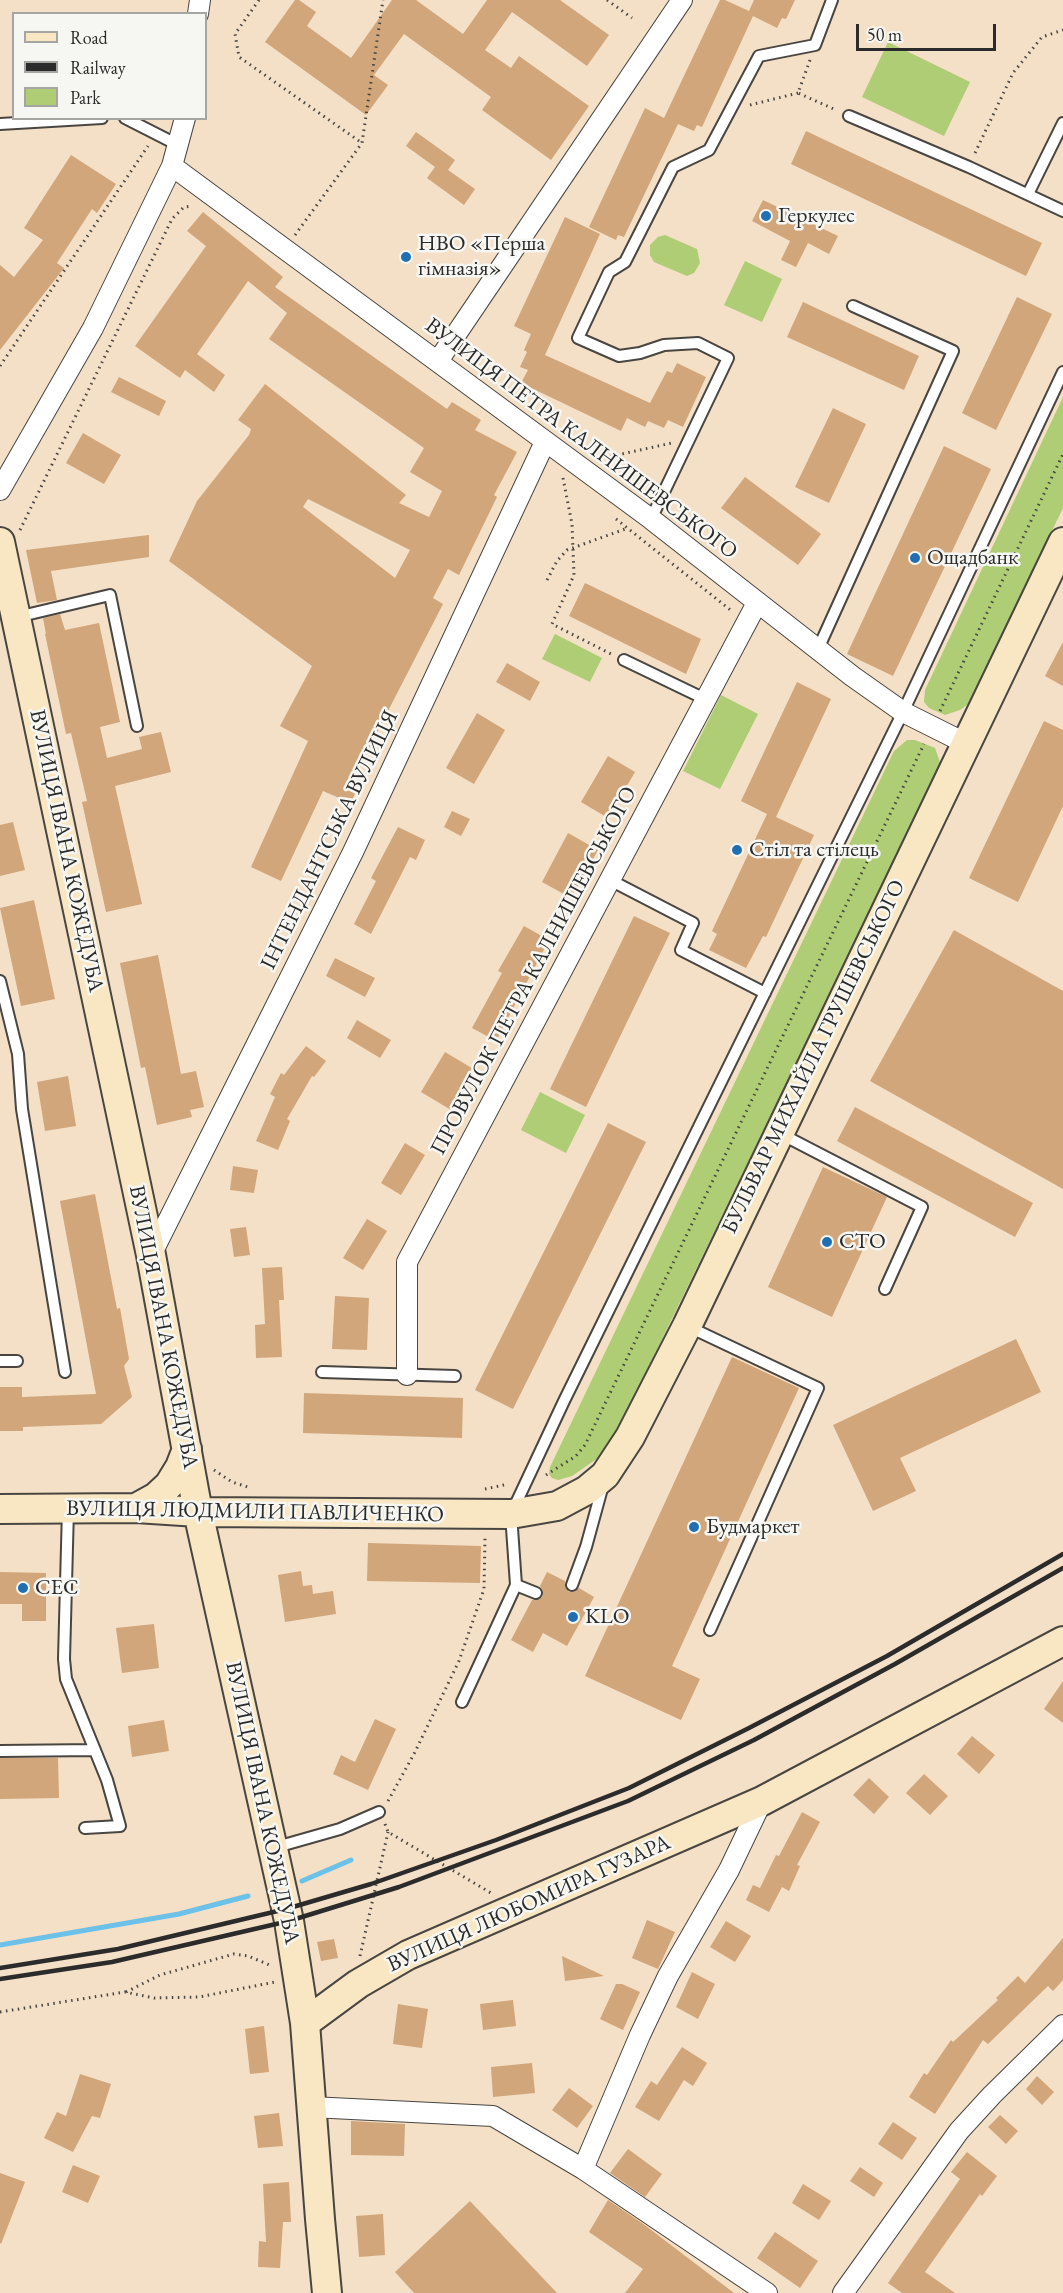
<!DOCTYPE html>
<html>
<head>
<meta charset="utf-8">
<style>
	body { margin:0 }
	#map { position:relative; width:1063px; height:2293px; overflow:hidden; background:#f4dfc7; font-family:"EB Garamond",serif }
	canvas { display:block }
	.legend { position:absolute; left:12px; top:12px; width:195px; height:108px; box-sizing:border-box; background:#f6f6f2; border:2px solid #a5a5a2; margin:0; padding:8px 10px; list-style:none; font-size:18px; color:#2b2b2b }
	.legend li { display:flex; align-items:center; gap:12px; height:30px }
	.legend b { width:30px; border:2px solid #a5a5a2 }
	.scale { position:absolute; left:856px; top:24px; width:140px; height:27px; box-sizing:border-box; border:3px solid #2b2b2b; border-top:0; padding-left:8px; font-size:18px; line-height:21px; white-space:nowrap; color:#2b2b2b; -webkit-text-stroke:4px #f6f6f2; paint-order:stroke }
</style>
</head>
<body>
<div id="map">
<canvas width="1063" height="2293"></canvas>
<ul class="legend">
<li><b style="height:8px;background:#f9e7c3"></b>Road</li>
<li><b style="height:8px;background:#2b2b2b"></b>Railway</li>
<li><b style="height:16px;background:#aecd74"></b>Park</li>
</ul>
<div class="scale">50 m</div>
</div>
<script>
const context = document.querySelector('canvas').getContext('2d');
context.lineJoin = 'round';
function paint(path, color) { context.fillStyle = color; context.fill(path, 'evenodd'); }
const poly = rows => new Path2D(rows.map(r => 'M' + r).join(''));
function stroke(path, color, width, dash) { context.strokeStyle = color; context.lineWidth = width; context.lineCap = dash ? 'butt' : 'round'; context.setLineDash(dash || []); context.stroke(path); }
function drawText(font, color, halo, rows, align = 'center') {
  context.font = font + ' "EB Garamond",serif'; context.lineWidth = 5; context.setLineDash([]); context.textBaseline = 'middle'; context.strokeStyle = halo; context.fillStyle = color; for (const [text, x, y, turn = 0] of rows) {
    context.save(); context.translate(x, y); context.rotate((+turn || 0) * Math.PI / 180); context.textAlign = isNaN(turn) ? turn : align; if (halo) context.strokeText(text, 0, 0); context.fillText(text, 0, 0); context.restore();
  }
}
paint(poly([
	[888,42,970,82,944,136,862,97],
	[665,235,697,249,700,263,694,273,687,276,654,262,650,255,650,245,658,237],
	[745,261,782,279,762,322,724,305],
	[1063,397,1063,508,971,698,967,705,960,710,945,715,929,708,924,702,925,690],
	[555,634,602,658,590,682,542,659],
	[721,695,758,714,720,789,683,771],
	[907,740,915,740,935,748,940,762,939,770,628,1409,608,1446,598,1458,572,1476,558,1480,552,1478,549,1474,550,1467,894,751],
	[540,1092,585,1115,566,1153,521,1130]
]), '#aecd74');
stroke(poly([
	[302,1881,351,1860],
	[0,1945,179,1914,248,1896]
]), '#6bc1e8', 5);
paint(poly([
	[295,0,299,0,316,12,307,26,351,58,392,0,416,0,463,34,487,0,560,0,609,35,587,66,512,12,485,50,511,68,519,56,589,106,551,160,482,110,491,97,404,34,374,75,388,85,366,115,265,42],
	[720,0,725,0,749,11,754,0,795,0,786,19,782,18,777,28,753,16,702,127,697,125,694,131,678,124,624,237,618,235,616,240,589,227,645,108,664,118],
	[806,131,1042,243,1026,276,791,164],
	[416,132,455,160,448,170,475,189,464,205,427,178,435,167,406,146],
	[71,155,116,184,97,213,92,209,57,263,64,268,0,350,0,265,14,277,43,240,24,228],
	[763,200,838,236,829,254,808,243,796,267,781,260,790,241,752,221],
	[203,212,283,277,275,287,447,409,452,402,481,420,475,430,517,452,494,495,497,497,459,575,448,569,433,598,443,604,351,783,358,786,351,803,323,791,281,881,251,867,308,741,280,726,312,666,169,561,197,501,249,435,251,429,238,420,265,384,406,495,399,503,429,517,442,491,410,472,424,448,269,339,287,313,248,281,197,354,225,375,214,392,185,370,180,378,135,346,206,246,187,231],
	[308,499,410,550,395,578,303,507],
	[565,217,600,234,545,355,650,403,667,371,672,373,677,363,706,377,683,427,668,420,664,428,648,421,645,427,627,418,621,431,521,383,528,370,520,367,527,352,524,350,531,334,514,326],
	[1017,297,1052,314,996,430,962,413],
	[803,302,919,356,904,390,787,337],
	[119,377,166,401,159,416,111,392],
	[833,408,866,424,829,503,795,487],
	[83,433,121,455,104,484,66,463],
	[944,446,991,469,893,676,847,654],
	[745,477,821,534,798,565,721,508],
	[149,535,149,557,51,571,57,600,37,603,26,550],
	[585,583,701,639,686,674,569,616],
	[60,614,65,630,99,623,120,722,100,727,107,758,142,749,139,737,161,732,171,772,115,786,142,904,106,912,82,802,87,801,71,733,66,734,45,634,46,634,43,618],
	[1063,642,1063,686,1045,676],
	[507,663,540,682,530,701,496,682],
	[797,682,831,699,776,817,814,835,766,937,763,936,746,968,709,950,717,934,712,931,767,814,741,801],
	[477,713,505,730,474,784,446,768],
	[1044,721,1063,730,1063,806,1018,902,969,878],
	[608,756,635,772,608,818,581,802],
	[452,811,470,819,461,836,444,827],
	[13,822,25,870,0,876,0,825],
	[398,827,425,840,416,860,410,857,371,934,354,924,376,881,371,878],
	[568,833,598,850,571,898,542,882],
	[34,900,55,999,21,1006,0,908],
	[634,916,670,933,586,1107,550,1089],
	[524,926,549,940,496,1041,472,1028,502,973,498,971],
	[954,930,1063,991,1063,1189,870,1081],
	[158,955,181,1074,196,1071,204,1107,190,1110,192,1117,157,1125,145,1067,141,1068,120,963],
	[335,958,375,978,365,997,326,976],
	[357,1020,391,1040,380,1058,347,1038],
	[306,1046,326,1061,314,1077,312,1076,287,1119,290,1121,278,1150,256,1141,275,1097,270,1094,281,1073,284,1075],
	[445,1052,475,1070,451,1110,421,1092],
	[68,1076,76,1126,45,1131,37,1082],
	[855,1107,1033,1203,1015,1237,837,1141],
	[608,1123,646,1142,513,1409,475,1390],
	[405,1143,425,1155,401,1195,381,1183],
	[233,1166,258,1170,254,1193,230,1190],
	[823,1167,887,1197,832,1317,768,1287],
	[95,1194,117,1309,120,1308,129,1359,124,1366,132,1397,101,1424,23,1427,23,1431,0,1431,0,1387,22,1387,22,1397,96,1394,60,1201],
	[367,1219,387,1231,363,1270,343,1258],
	[246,1227,250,1255,234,1257,230,1229],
	[282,1267,284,1300,279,1300,282,1357,256,1358,255,1325,265,1324,262,1268],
	[335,1296,369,1298,367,1350,332,1349],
	[1016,1339,1041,1392,900,1458,916,1491,873,1511,833,1425],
	[732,1357,799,1388,672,1666,700,1679,681,1720,585,1676],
	[304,1393,463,1398,462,1438,303,1433],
	[368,1543,481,1546,480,1583,367,1581],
	[301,1571,303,1586,312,1585,313,1594,333,1591,336,1614,285,1622,278,1575],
	[0,1572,46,1573,46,1621,22,1621,22,1604,0,1604],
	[547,1572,565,1581,565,1587,569,1592,574,1592,579,1588,594,1597,567,1646,543,1633,533,1652,511,1640,532,1600,538,1600,543,1596,543,1591,540,1586],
	[154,1624,159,1668,122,1673,116,1628],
	[1063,1681,1063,1723,1044,1709],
	[375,1719,396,1729,368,1790,333,1774,341,1755,355,1762],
	[164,1720,169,1751,132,1757,128,1726],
	[972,1736,995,1755,979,1774,957,1754],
	[0,1758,58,1758,59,1798,0,1799],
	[924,1774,948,1796,930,1815,906,1793],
	[869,1778,889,1797,874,1814,853,1795],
	[802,1812,820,1822,797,1865,800,1866,789,1891,782,1887,769,1912,746,1900,753,1885,760,1888,776,1855,779,1856],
	[647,1920,675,1932,658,1969,632,1958],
	[726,1921,751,1936,735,1962,710,1947],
	[1063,1938,1063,1980,1053,1991,1048,1986,988,2044,983,2040,935,2114,909,2097,924,2073,927,2075,951,2040,953,2042,998,2000,996,1998,1018,1976,1025,1983],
	[334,1939,338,1958,321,1961,317,1942],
	[562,1956,604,1976,565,1981],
	[692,1972,715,1984,698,2019,676,2007],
	[616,1984,622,1984,640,1992,623,2030,600,2019],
	[513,2000,516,2026,483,2030,480,2004],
	[398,2004,428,2009,422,2048,393,2044],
	[264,2026,269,2072,250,2074,245,2029],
	[682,2047,707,2063,693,2086,684,2080,659,2121,635,2107,651,2081,657,2085],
	[532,2063,535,2093,493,2097,491,2067],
	[80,2074,111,2084,100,2118,92,2116,73,2152,44,2138,57,2112,66,2116],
	[1037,2076,1054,2092,1042,2105,1026,2089],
	[569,2088,593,2106,577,2128,552,2110],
	[279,2113,283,2146,258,2148,254,2116],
	[1000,2115,1018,2131,1006,2144,988,2127],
	[351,2121,405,2124,404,2156,351,2155],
	[893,2122,917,2138,902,2160,878,2144],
	[628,2149,662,2174,645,2197,610,2173],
	[967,2152,997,2176,982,2196,980,2194,925,2272,955,2293,902,2293,888,2283,960,2179,951,2172],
	[73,2165,100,2176,88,2203,62,2192],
	[860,2167,883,2183,874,2197,850,2181],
	[0,2173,25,2182,1,2244,0,2243],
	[289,2182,291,2222,283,2222,280,2268,258,2267,259,2241,266,2242,263,2184],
	[803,2184,831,2201,819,2220,792,2203],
	[608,2200,642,2223,734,2293,625,2293,643,2269,589,2232],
	[470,2201,557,2293,414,2293,395,2272],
	[383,2214,385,2255,359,2257,356,2216],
	[775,2232,818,2261,800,2288,757,2258]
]), '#d1a67a');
const lane = poly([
	[849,116,969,167,1063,211],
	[125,118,178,145],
	[0,124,102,118],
	[1028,194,1063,123],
	[651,519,728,358,698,343,664,345,640,353,619,356,578,338,609,272,625,262,673,167,709,150,759,56,815,45,832,0],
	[17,617,110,595,137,726],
	[818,649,953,351,853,306],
	[624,660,705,699],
	[610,880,693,923,681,950,765,993],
	[0,981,18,1054,22,1109,65,1372],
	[781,1134,922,1207,885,1289],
	[687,1326,818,1388,710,1630],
	[0,1361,17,1361],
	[322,1372,455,1376],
	[68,1509,64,1659,66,1679,107,1780,120,1826,85,1828],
	[516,1585,536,1593],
	[572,1585,586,1547,603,1485],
	[462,1702,516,1585,511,1514,564,1401,903,712,1063,372],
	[0,1751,95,1750],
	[273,1848,340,1829,379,1812]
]);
const street = poly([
	[198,14,200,0],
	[172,166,651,519,852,676,903,712,965,743],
	[438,361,682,0],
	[0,490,93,328,172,166,185,118],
	[151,1255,353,852,545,442],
	[407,1375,407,1262,757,603],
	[311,2107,493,2116,583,2169,767,2293],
	[583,2169,640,2035,668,1976,729,1870,762,1801],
	[843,2293,959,2131,992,2095,1063,2025]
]);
const secondary = poly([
	[0,542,151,1255,198,1512,289,1921,305,2023,320,2219,327,2293],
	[136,1508,156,1497,169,1485,180,1467,187,1449],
	[0,1509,136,1508,198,1512,511,1514,557,1506,587,1490,605,1475,630,1437,687,1326,1063,542],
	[305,2023,358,1984,408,1955,762,1801,1063,1641]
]);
stroke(lane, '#494642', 14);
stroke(street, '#494642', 22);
stroke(secondary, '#494642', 32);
stroke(poly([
	[259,0,235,34,239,57,362,143],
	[607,0,632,18],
	[810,60,798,93,836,110],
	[750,105,798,93],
	[975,153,1013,73,1042,37,1063,30],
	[295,235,362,143,383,0],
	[0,366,148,146],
	[599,459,672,443],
	[563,478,572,524,574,575,552,624,611,654],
	[616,519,733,612],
	[20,530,172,219,184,207,192,206],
	[547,580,557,561,567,550,628,528],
	[940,711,1063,454],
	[214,1470,232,1482,251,1488],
	[546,1475,576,1456,585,1445,924,744],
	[485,1489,508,1484],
	[388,1801,415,1752,459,1661,484,1589,485,1538],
	[385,1824,388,1832,491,1893],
	[360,1956,388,1832],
	[126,1992,160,1975,234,1954,248,1956,272,1966],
	[0,2012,125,1992,154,1998,199,1997,275,1982]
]), '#494642', 3, [1.5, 4.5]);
stroke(lane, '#fff', 10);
stroke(street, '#fff', 20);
stroke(secondary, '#f9e7c3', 28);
stroke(poly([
	[0,1968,118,1949,286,1909,371,1884,496,1840,629,1788,749,1728,887,1656,1063,1554],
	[0,1979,112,1962,289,1921,399,1887,628,1801,754,1740,895,1664,1063,1568]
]), '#2b2b2b', 4.5);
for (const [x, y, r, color] of [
	[766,216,6,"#1f6fb2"],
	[406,257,6,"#1f6fb2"],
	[915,558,6,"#1f6fb2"],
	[737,850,6,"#1f6fb2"],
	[827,1242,6,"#1f6fb2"],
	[694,1527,6,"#1f6fb2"],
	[23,1588,6,"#1f6fb2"],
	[573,1617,6,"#1f6fb2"]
]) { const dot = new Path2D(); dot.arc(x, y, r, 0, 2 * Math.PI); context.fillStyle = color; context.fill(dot); stroke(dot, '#f6f6f2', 2); }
drawText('22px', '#2b2b2b', '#f6f6f2', [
	["Геркулес",778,216],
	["НВО «Перша",418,244],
	["гімназія»",418,269],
	["Ощадбанк",927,558],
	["Стіл та стілець",749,850],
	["СТО",839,1242],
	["Будмаркет",706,1527],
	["СЕС",35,1588],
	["KLO",585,1617]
], 'left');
drawText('22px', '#2b2b2b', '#f6f6f2', [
	["ВУЛИЦЯ ПЕТРА КАЛНИШЕВСЬКОГО",581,439,37],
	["ІНТЕНДАНТСЬКА ВУЛИЦЯ",330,840,-64],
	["ВУЛИЦЯ ІВАНА КОЖЕДУБА",66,851,78],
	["ПРОВУЛОК ПЕТРА КАЛНИШЕВСЬКОГО",534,971,-62],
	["БУЛЬВАР МИХАЙЛА ГРУШЕВСЬКОГО",814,1057,-64],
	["ВУЛИЦЯ ІВАНА КОЖЕДУБА",163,1327,79],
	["ВУЛИЦЯ ЛЮДМИЛИ ПАВЛИЧЕНКО",255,1512,1],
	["ВУЛИЦЯ ІВАНА КОЖЕДУБА",262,1803,78],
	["ВУЛИЦЯ ЛЮБОМИРА ГУЗАРА",529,1904,-24]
]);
</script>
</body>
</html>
